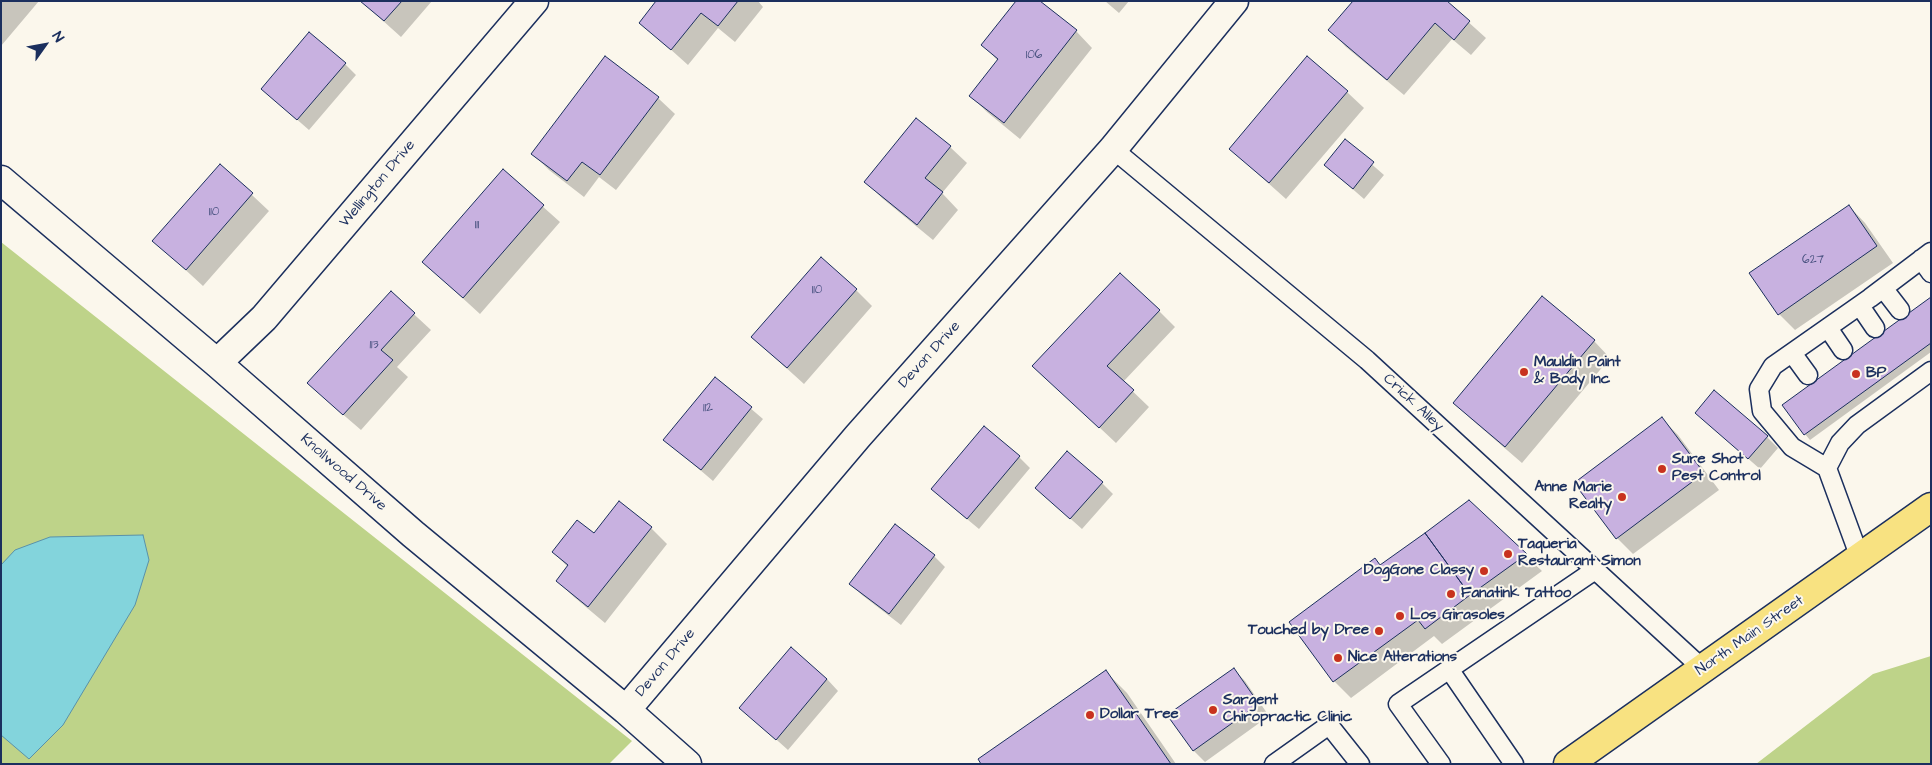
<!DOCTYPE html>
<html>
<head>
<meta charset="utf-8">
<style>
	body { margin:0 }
	#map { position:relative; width:1932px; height:765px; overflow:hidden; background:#fbf7ec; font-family:"Architects Daughter",sans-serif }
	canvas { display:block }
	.frame { position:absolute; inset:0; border:2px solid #1b2f5e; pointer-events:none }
	.north { position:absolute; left:20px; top:20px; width:50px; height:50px; -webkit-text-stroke:4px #fbf7ec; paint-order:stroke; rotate:58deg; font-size:14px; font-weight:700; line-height:20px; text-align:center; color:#1b2f5e }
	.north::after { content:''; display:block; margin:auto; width:18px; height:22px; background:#1b2f5e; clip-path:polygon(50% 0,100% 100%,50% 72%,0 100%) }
</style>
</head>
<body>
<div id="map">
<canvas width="1932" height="765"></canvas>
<div class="frame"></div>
<div class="north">N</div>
</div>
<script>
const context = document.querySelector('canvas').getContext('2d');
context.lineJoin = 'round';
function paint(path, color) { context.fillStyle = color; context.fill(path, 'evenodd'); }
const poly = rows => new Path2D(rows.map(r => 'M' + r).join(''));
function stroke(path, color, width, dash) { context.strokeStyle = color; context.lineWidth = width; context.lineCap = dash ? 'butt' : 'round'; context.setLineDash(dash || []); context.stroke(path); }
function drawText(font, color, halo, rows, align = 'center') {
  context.font = font + ' "Architects Daughter",sans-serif'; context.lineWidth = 4; context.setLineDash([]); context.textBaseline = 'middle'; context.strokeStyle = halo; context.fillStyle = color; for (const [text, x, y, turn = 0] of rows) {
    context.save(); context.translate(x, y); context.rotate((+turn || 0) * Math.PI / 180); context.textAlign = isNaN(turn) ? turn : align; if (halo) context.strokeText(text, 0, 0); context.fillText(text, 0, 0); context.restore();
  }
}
paint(poly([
	[1,242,632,741,609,764,1,764],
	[1931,656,1931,764,1756,764,1873,674]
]), '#bed389');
const water = poly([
	[143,535,149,560,135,605,63,725,29,759,1,735,1,565,15,550,50,537,143,535]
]);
paint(water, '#83d4dc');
stroke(water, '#5992aa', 1);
paint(poly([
	[1,1,39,1,1,46],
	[361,1,432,1,401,37],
	[658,1,758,1,763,7,735,42,718,28,688,65,640,22],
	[1105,1,1129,1,1119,13],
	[1445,1,1486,38,1471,55,1452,39,1404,95,1346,47,1330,30],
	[1076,31,1092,48,1020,139,987,112,971,96,998,61,983,45],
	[606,58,658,98,675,114,616,190,599,177,584,197,549,170,533,154],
	[345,64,356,75,309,130,262,89],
	[1347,92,1364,108,1286,199,1230,149],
	[917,120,950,147,967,163,942,193,958,210,933,240,882,198,866,182],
	[1345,141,1384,175,1364,199,1325,165],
	[220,165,269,211,203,286,154,241],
	[503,171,560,222,480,314,423,262],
	[1849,206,1865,223,1893,263,1795,330,1779,314],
	[856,290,872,306,804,384,752,337],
	[391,293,431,330,397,367,408,377,361,430,325,399],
	[1931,298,1931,352,1810,440,1805,434],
	[1159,311,1175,327,1123,382,1149,407,1116,443,1034,366],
	[1594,341,1610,358,1522,463,1471,419,1454,403],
	[715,378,763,419,713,481,665,440],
	[1696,413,1767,437,1778,448,1760,469],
	[1662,419,1678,435,1719,490,1633,554,1617,538],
	[1019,457,1030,468,979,529,944,500],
	[1102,483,1113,494,1082,529,1036,488],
	[1469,502,1542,571,1442,644,1434,636,1351,698,1334,681,1291,622,1375,560,1382,566],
	[651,528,667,544,605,623,574,597,557,581,568,567,553,552,594,535],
	[934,556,945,567,901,625,862,595,851,584],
	[1234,670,1245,681,1269,716,1205,762,1194,751,1169,716],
	[1106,672,1127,693,1176,764,983,764],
	[827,679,838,691,788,750,741,708]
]), '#0003');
const building = poly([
	[360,1,402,1,384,21,360,1],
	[656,1,738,1,718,26,701,13,671,50,639,23,656,1],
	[1016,1,1040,1,1077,30,1004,123,969,96,998,59,981,45,1016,1],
	[1353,1,1447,1,1470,21,1454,40,1435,23,1387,80,1328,30,1353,1],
	[309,32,346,63,297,120,261,89,309,32],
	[605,56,659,97,600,175,582,162,567,181,531,154,605,56],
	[1307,56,1348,91,1269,183,1229,149,1307,56],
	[916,118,951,146,925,178,943,192,917,225,864,182,916,118],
	[1345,139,1374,162,1353,189,1324,165,1345,139],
	[220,164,253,193,186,270,152,241,220,164],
	[503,169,544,205,463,298,422,262,503,169],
	[1849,205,1877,246,1778,315,1749,273,1849,205],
	[821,257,857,289,787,368,751,337,821,257],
	[1120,273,1160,310,1107,366,1134,390,1099,428,1032,366,1120,273],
	[391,291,415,313,381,350,393,360,343,415,307,383,391,291],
	[1542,296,1595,340,1505,447,1453,403,1542,296],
	[1931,297,1931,343,1804,435,1782,405,1931,297],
	[715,377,752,407,701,470,663,440,715,377],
	[1714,390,1768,436,1748,459,1695,413,1714,390],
	[1662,417,1704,473,1616,539,1574,483,1662,417],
	[984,426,1020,456,967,519,931,489,984,426],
	[1067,451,1103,482,1070,519,1035,488,1067,451],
	[1469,500,1527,554,1470,595,1425,533,1469,500],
	[619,501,652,527,588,607,556,581,568,565,552,552,577,520,594,533,619,501],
	[895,524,935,555,889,614,849,584,895,524],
	[1425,533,1470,595,1425,629,1418,620,1333,682,1289,622,1375,558,1380,565,1425,533],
	[791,647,827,679,776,740,739,708,791,647],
	[1234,668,1259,704,1193,751,1167,715,1234,668],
	[1106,670,1171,764,981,764,978,759,1106,670]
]);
paint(building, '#c8b1e0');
stroke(building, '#1b2f5e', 1);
const service = poly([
	[1113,149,1367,360,1703,669],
	[1921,259,1931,273],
	[1883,288,1900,310],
	[1860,306,1875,328],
	[1828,328,1843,350],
	[1792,353,1808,375],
	[1827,468,1792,447,1762,411,1759,389,1773,366,1870,298,1931,252],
	[1860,558,1827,468,1840,443,1857,425,1931,371],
	[1449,669,1514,764],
	[1274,764,1329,725,1360,764],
	[1441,764,1398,704,1595,570]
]);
const minor = poly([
	[1,180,217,363,413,534,626,710,687,764],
	[217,363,264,318,534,1],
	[626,710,858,436,1113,149,1234,1]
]);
const primary = poly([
	[1568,764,1931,507]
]);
stroke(service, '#1b2f5e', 21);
stroke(minor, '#1b2f5e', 31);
stroke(primary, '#1b2f5e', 31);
stroke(service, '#fbf7ec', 18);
stroke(minor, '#fbf7ec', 28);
stroke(primary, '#f8e281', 28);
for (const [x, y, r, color] of [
	[1524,372,5,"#c8321e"],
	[1856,374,5,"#c8321e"],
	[1662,469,5,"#c8321e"],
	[1622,497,5,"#c8321e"],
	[1508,554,5,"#c8321e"],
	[1484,571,5,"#c8321e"],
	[1451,594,5,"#c8321e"],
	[1400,616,5,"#c8321e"],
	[1379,631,5,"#c8321e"],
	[1338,658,5,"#c8321e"],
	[1213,710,5,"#c8321e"],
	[1090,715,5,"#c8321e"]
]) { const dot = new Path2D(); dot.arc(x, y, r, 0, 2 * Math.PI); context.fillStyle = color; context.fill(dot); stroke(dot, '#fbf7ec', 2); }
drawText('12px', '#46507e', null, [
	["106",1034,55],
	["110",214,212],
	["111",477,225],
	["627",1813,260],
	["110",817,290],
	["113",374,345],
	["112",708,408]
]);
drawText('15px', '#1b2f5e', '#fbf7ec', [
	["Wellington Drive",378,184,-50],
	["Devon Drive",930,355,-48],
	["Crick Alley",1413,403,43],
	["Knollwood Drive",343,473,41],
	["North Main Street",1750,636,-35],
	["Devon Drive",666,663,-50]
]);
drawText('bold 15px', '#1b2f5e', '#fbf7ec', [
	["Mauldin Paint",1534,363],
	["& Body Inc",1534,380],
	["BP",1866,374],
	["Sure Shot",1672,460],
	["Pest Control",1672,477],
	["Anne Marie",1612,488,"right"],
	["Realty",1612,505,"right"],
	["Taqueria",1518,545],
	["Restaurant Simon",1518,562],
	["DogGone Classy",1474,571,"right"],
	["Fanatink Tattoo",1461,594],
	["Los Girasoles",1410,616],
	["Touched by Dree",1369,631,"right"],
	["Nice Alterations",1348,658],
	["Sargent",1223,701],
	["Chiropractic Clinic",1223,718],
	["Dollar Tree",1100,715]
], 'left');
</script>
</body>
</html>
